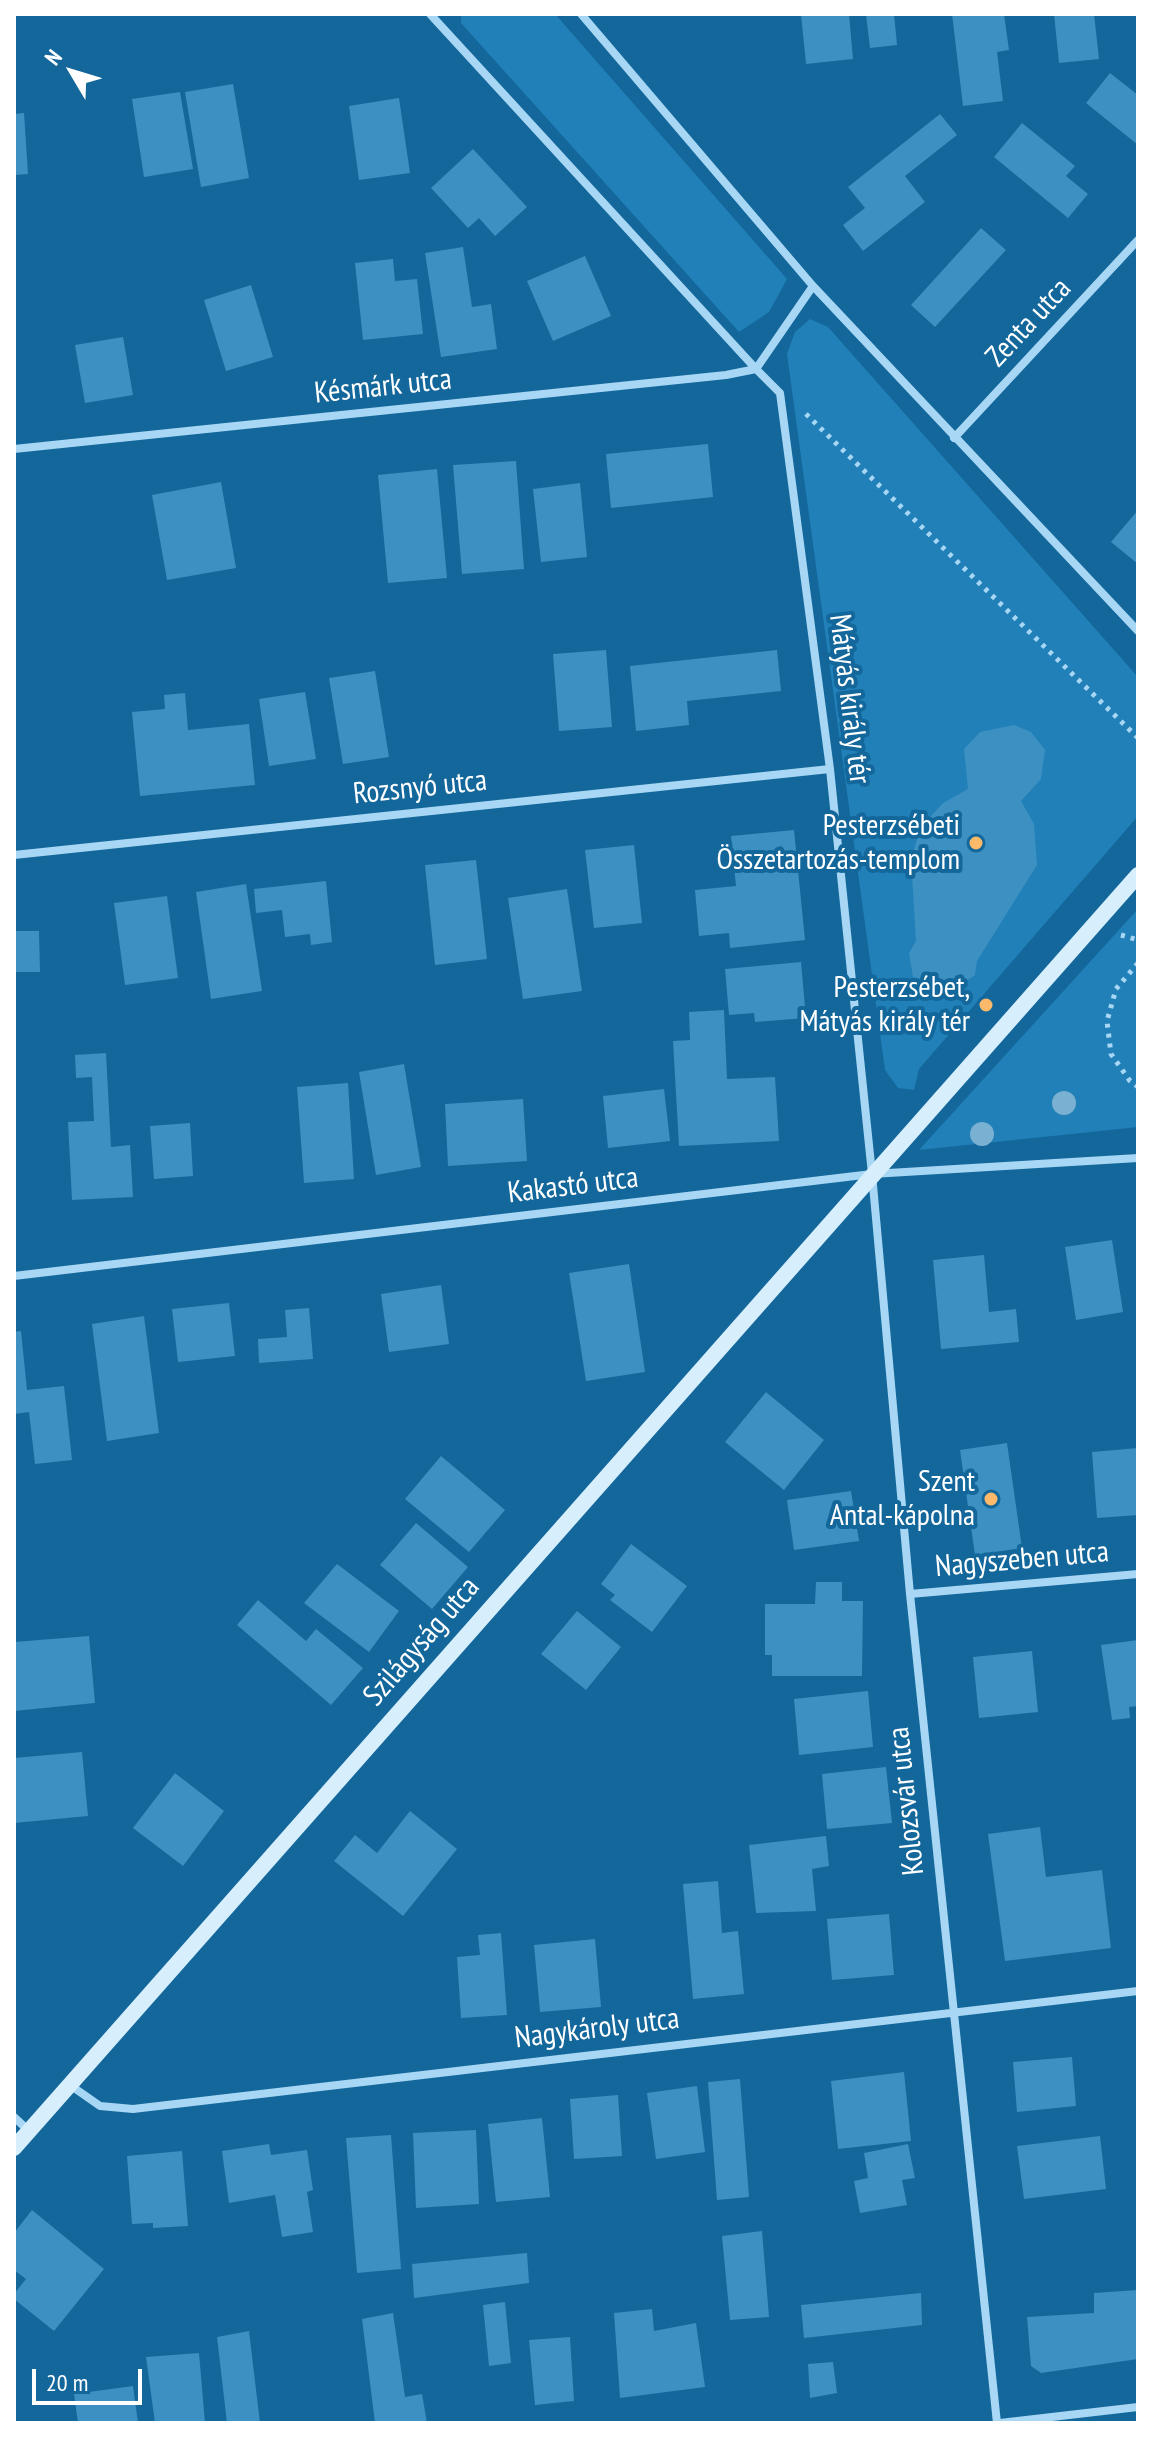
<!DOCTYPE html>
<html>
<head>
<meta charset="utf-8">
<style>
	body { margin:0 }
	#map { position:relative; width:1152px; height:2437px; overflow:hidden; background:#13679b; font-family:"PT Sans Narrow",sans-serif }
	canvas { display:block }
	.frame { position:absolute; inset:0; border:16px solid #fff; pointer-events:none }
	.north { position:absolute; left:32px; top:32px; width:80px; height:80px; -webkit-text-stroke:6px #13679b; paint-order:stroke; rotate:308deg; font-size:22px; font-weight:700; line-height:32px; text-align:center; color:#fff }
	.north::after { content:''; display:block; margin:auto; width:28px; height:36px; background:#fff; clip-path:polygon(50% 0,100% 100%,50% 72%,0 100%) }
	.scale { position:absolute; left:32px; top:2369px; width:110px; height:36px; box-sizing:border-box; border:4px solid #fff; border-top:0; padding-left:10px; font-size:24px; line-height:28px; white-space:nowrap; color:#fff; -webkit-text-stroke:6px #13679b; paint-order:stroke }
</style>
</head>
<body>
<div id="map">
<canvas width="1152" height="2437"></canvas>
<div class="frame"></div>
<div class="north">N</div>
<div class="scale">20 m</div>
</div>
<script>
const context = document.querySelector('canvas').getContext('2d');
context.lineJoin = 'round';
function paint(path, color) { context.fillStyle = color; context.fill(path, 'evenodd'); }
const poly = rows => new Path2D(rows.map(r => 'M' + r).join(''));
function stroke(path, color, width, dash) { context.strokeStyle = color; context.lineWidth = width; context.lineCap = dash ? 'butt' : 'round'; context.setLineDash(dash || []); context.stroke(path); }
function drawText(font, color, halo, rows, align = 'center') {
  context.font = font + ' "PT Sans Narrow",sans-serif'; context.lineWidth = 8; context.setLineDash([]); context.textBaseline = 'middle'; context.strokeStyle = halo; context.fillStyle = color; for (const [text, x, y, turn = 0] of rows) {
    context.save(); context.translate(x, y); context.rotate((+turn || 0) * Math.PI / 180); context.textAlign = isNaN(turn) ? turn : align; if (halo) context.strokeText(text, 0, 0); context.fillText(text, 0, 0); context.restore();
  }
}
paint(poly([
	[555,14,787,279,769,312,739,332,461,23,461,15,469,14],
	[810,319,828,327,1138,677,1138,816,919,1069,914,1090,898,1088,885,1070,787,354,795,332],
	[1138,909,1138,1127,919,1150]
]), '#2180b8');
paint(poly([
	[801,14,849,14,853,59,806,64],
	[866,14,894,14,897,45,870,48],
	[952,14,1004,14,1009,50,997,52,1003,101,963,106],
	[1054,14,1094,14,1099,59,1059,63],
	[1110,73,1138,95,1138,145,1086,103],
	[233,84,249,178,201,187,185,92],
	[180,92,193,169,144,177,132,99],
	[399,98,410,173,359,180,349,106],
	[24,113,28,174,14,175,14,114],
	[940,114,957,135,905,176,925,202,863,251,843,225,865,208,848,187],
	[1022,123,1075,166,1066,176,1088,194,1068,218,994,157],
	[473,149,527,207,495,236,479,218,468,228,431,188],
	[981,228,1006,250,935,327,911,305],
	[463,247,472,307,491,304,497,349,441,357,425,253],
	[585,256,611,316,553,341,527,281],
	[393,259,395,281,417,279,423,334,363,340,355,263],
	[251,285,273,357,226,371,204,300],
	[123,337,133,395,85,403,75,345],
	[708,444,713,497,611,508,606,454],
	[516,461,524,569,462,574,453,465],
	[437,469,447,578,388,583,378,475],
	[221,482,236,568,167,580,152,495],
	[580,483,587,557,541,562,533,489],
	[1138,510,1138,564,1111,542],
	[606,650,612,727,559,731,553,654],
	[777,650,781,691,687,701,689,725,636,731,630,666],
	[375,671,389,757,343,764,329,678],
	[305,692,316,759,269,766,259,699],
	[185,693,188,730,249,724,255,785,140,796,132,712,165,709,164,695],
	[1014,725,1031,732,1045,750,1041,779,1021,801,1034,824,1037,865,977,961,975,975,957,987,913,977,909,953,916,941,911,859,921,827,943,803,968,789,964,749,980,732],
	[794,830,805,940,730,948,729,933,699,936,695,890,736,886,731,836],
	[634,845,642,923,594,928,585,850],
	[476,860,487,959,435,965,425,865],
	[326,881,332,942,311,945,310,934,285,937,282,910,256,913,254,889],
	[246,884,262,991,211,999,196,892],
	[567,889,582,991,523,999,508,898],
	[167,896,178,978,125,985,114,903],
	[14,931,39,931,40,972,14,972],
	[801,962,806,1018,755,1022,754,1013,729,1015,725,969],
	[724,1010,727,1079,775,1077,779,1141,679,1146,673,1041,690,1040,689,1012],
	[106,1053,111,1147,130,1145,133,1197,72,1200,68,1122,94,1121,92,1077,76,1078,75,1055],
	[404,1064,421,1167,376,1175,359,1072],
	[348,1083,354,1179,304,1183,297,1087],
	[664,1089,670,1141,608,1148,603,1096],
	[523,1099,527,1161,448,1166,445,1104],
	[190,1123,193,1176,154,1179,150,1126],
	[1112,1240,1123,1312,1076,1320,1065,1247],
	[984,1255,989,1312,1016,1309,1019,1342,941,1349,933,1260],
	[629,1264,645,1372,586,1381,569,1273],
	[441,1285,449,1344,389,1352,381,1294],
	[229,1303,235,1356,178,1362,172,1309],
	[309,1308,313,1359,259,1363,258,1339,287,1337,285,1310],
	[144,1316,159,1433,107,1441,92,1324],
	[21,1331,27,1390,64,1386,72,1460,35,1464,29,1412,14,1414,14,1332],
	[766,1392,824,1440,784,1490,725,1442],
	[1007,1443,1022,1548,975,1555,960,1450],
	[1138,1448,1138,1515,1097,1518,1092,1452],
	[441,1456,505,1510,469,1552,405,1499],
	[851,1491,859,1541,794,1550,787,1500],
	[416,1523,468,1567,432,1609,380,1565],
	[631,1544,687,1586,652,1632,610,1600,615,1595,601,1584],
	[337,1564,399,1611,369,1652,304,1603],
	[816,1582,842,1582,842,1601,863,1601,862,1676,772,1676,772,1655,765,1655,765,1604,815,1604],
	[258,1600,306,1641,316,1629,363,1668,331,1705,237,1625],
	[577,1611,621,1647,586,1690,541,1654],
	[89,1636,95,1703,14,1711,14,1642],
	[1138,1640,1138,1706,1129,1707,1130,1718,1112,1720,1101,1645],
	[1032,1651,1038,1712,979,1718,973,1657],
	[868,1691,873,1747,799,1755,794,1699],
	[82,1752,88,1816,14,1823,14,1758],
	[886,1767,892,1823,827,1829,822,1774],
	[175,1773,224,1811,183,1866,133,1828],
	[410,1811,457,1849,403,1916,334,1861,355,1835,377,1853],
	[1040,1827,1046,1877,1102,1870,1111,1948,1005,1961,988,1834],
	[826,1836,829,1866,812,1869,816,1911,756,1913,749,1845],
	[718,1881,722,1933,738,1931,744,1994,693,1999,683,1884],
	[889,1914,894,1975,832,1980,827,1919],
	[501,1933,507,2015,461,2018,457,1957,480,1955,478,1935],
	[595,1939,601,2007,540,2012,534,1945],
	[1072,2057,1076,2106,1017,2112,1013,2062],
	[904,2072,911,2141,838,2149,831,2081],
	[740,2079,749,2197,717,2200,708,2082],
	[697,2086,705,2152,656,2159,647,2093],
	[618,2095,622,2156,574,2159,570,2099],
	[542,2118,550,2197,496,2202,488,2124],
	[476,2130,479,2204,416,2208,413,2133],
	[391,2135,401,2269,357,2273,346,2138],
	[1100,2136,1106,2189,1024,2199,1017,2146],
	[269,2144,271,2155,307,2150,313,2190,307,2192,313,2232,282,2237,275,2195,229,2203,222,2151],
	[908,2144,915,2178,902,2180,907,2205,860,2213,854,2181,868,2178,864,2153],
	[182,2151,188,2226,153,2228,153,2223,132,2224,127,2156],
	[32,2210,104,2269,54,2331,14,2299,14,2294,26,2279,14,2270,14,2233],
	[762,2231,769,2317,730,2320,722,2236],
	[527,2253,529,2283,414,2298,412,2264],
	[1138,2290,1138,2359,1041,2373,1031,2366,1027,2317,1094,2313,1094,2293],
	[921,2293,922,2325,804,2338,801,2305],
	[505,2302,511,2363,489,2366,483,2305],
	[652,2309,654,2331,696,2323,705,2387,620,2398,614,2313],
	[393,2313,405,2397,422,2394,427,2423,375,2423,362,2319],
	[249,2331,260,2423,227,2423,217,2337],
	[570,2337,574,2401,535,2405,529,2340],
	[199,2353,205,2423,155,2423,146,2357],
	[833,2362,837,2393,810,2398,808,2364],
	[133,2386,138,2423,78,2423,74,2394]
]), '#3c90c2');
stroke(poly([
	[806,414,1138,738],
	[1121,935,1138,940],
	[1138,963,1116,989,1107,1021,1111,1054,1130,1081,1138,1087]
]), '#a7d7f4', 5, [4, 6]);
stroke(poly([
	[581,14,813,286,1138,631],
	[813,286,756,369,780,393,830,769,872,1174,910,1594,997,2423],
	[954,438,1138,240],
	[14,449,726,375,756,369,430,14],
	[14,855,830,769],
	[14,1276,872,1174,1138,1158],
	[910,1594,1138,1574],
	[70,2085,100,2106,133,2109,1138,1991],
	[14,2117,29,2131],
	[1000,2423,1138,2407]
]), '#a7d7f4', 8);
stroke(poly([
	[14,2148,1138,875]
]), '#d7eefd', 16);
context.fillStyle = '#7ab0d1';
for (const [x, y] of [
	[1064,1103],
	[982,1134]
]) { context.beginPath(); context.arc(x, y, 12, 0, 2 * Math.PI); context.fill(); }
for (const [x, y, r, color] of [
	[976,843,8,"#ffb96a"],
	[986,1005,8,"#ffb96a"],
	[991,1499,8,"#ffb96a"]
]) { const dot = new Path2D(); dot.arc(x, y, r, 0, 2 * Math.PI); context.fillStyle = color; context.fill(dot); stroke(dot, '#13679b', 3); }
drawText('30px', '#fff', '#13679b', [
	["Zenta utca",1029,323,-47],
	["Késmárk utca",383,387,-6],
	["Mátyás király tér",849,699,83],
	["Rozsnyó utca",420,788,-6],
	["Kakastó utca",573,1186,-7],
	["Nagyszeben utca",1022,1560,-5],
	["Szilágyság utca",422,1642,-49],
	["Kolozsvár utca",907,1801,-96],
	["Nagykároly utca",597,2029,-7]
]);
drawText('30px', '#fff', '#13679b', [
	["Pesterzsébeti",960,826],
	["Összetartozás-templom",960,860],
	["Pesterzsébet,",970,988],
	["Mátyás király tér",970,1022],
	["Szent",975,1482],
	["Antal-kápolna",975,1516]
], 'right');
</script>
</body>
</html>
